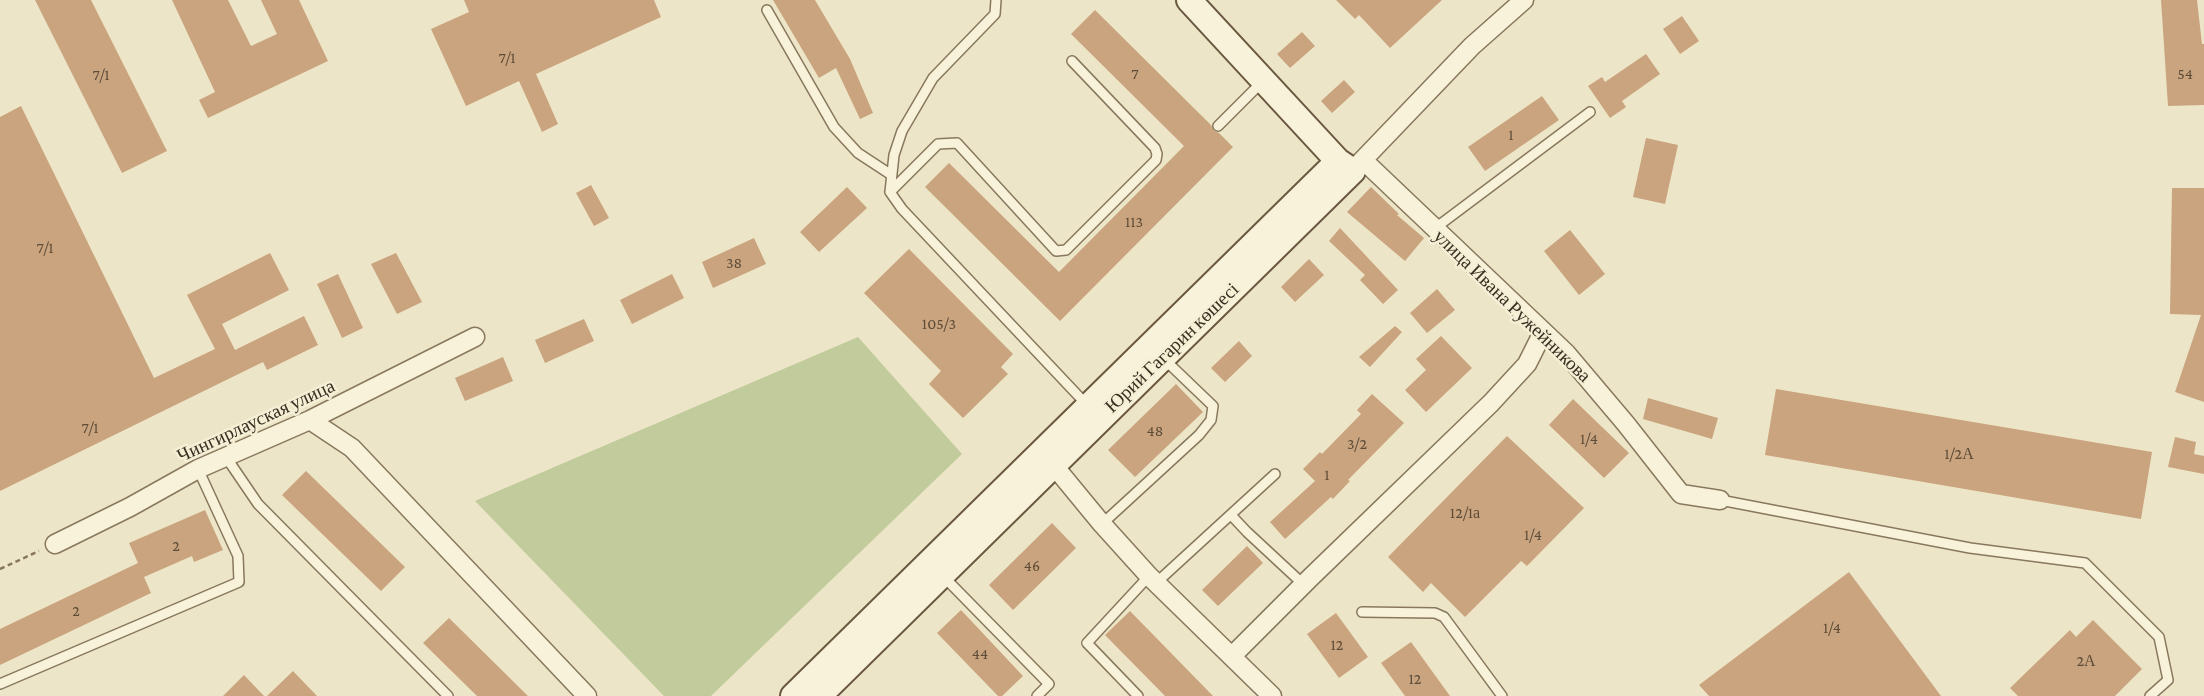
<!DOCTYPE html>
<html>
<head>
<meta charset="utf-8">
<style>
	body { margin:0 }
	canvas { display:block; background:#ede5c7 }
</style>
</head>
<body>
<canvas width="2204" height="696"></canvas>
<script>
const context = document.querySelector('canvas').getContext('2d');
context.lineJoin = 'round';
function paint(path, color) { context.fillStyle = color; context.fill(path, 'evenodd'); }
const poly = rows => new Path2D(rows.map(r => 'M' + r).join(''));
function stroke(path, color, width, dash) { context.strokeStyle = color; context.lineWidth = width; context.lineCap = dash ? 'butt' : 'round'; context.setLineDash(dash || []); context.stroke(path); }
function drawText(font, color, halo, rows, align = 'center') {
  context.font = font + ' "Crimson Pro",serif'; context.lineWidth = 5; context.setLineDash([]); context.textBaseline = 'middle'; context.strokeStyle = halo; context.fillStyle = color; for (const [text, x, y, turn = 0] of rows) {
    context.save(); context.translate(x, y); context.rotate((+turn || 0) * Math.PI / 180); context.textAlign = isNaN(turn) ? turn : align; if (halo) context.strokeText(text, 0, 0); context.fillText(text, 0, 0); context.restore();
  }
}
paint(poly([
	[858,337,962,454,711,696,664,696,475,501]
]), '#c1cb9b');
paint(poly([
	[35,0,91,0,167,151,122,173],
	[172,0,228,0,251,46,277,34,261,0,299,0,328,61,208,118,199,100,215,92],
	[464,0,654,0,661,17,536,74,558,124,542,132,519,81,466,106,431,29,469,12],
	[773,0,815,0,850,59,873,113,860,119,836,68,819,78],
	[1336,0,1442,0,1390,48,1359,15,1355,19],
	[2161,0,2197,0,2202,44,2204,44,2204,105,2168,106],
	[1095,10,1211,125,1214,131,1219,133,1233,147,1060,321,925,187,949,163,1059,272,1184,146,1071,34],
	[1682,16,1699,41,1680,54,1663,29],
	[1302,32,1315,46,1290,68,1277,54],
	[1646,54,1660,74,1622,101,1626,107,1610,118,1588,86,1602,77,1605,82],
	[1344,80,1355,92,1332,113,1321,101],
	[1542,96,1559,120,1485,171,1468,147],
	[21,106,154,378,215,349,187,295,270,253,289,290,222,324,235,350,304,316,318,345,267,370,263,362,0,491,0,117],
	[1646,138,1678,145,1665,204,1633,197],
	[591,185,609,218,594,226,576,193],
	[847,187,867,208,819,252,800,232],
	[1371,187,1399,214,1397,215,1424,238,1405,261,1347,212],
	[2172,188,2204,188,2204,402,2175,392,2201,315,2170,314],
	[1340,228,1398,290,1383,304,1360,280,1365,275,1329,241],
	[1570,230,1605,274,1579,295,1544,251],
	[754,238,766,264,713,288,702,262],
	[909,249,1013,354,1001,367,1008,374,963,418,929,384,941,371,864,293],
	[396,253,422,302,397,314,371,264],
	[1309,259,1324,275,1295,302,1281,287],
	[338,274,363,328,342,338,317,284],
	[672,274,684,298,632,324,620,300],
	[1437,289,1455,310,1427,333,1410,313],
	[584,319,594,341,545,363,535,340],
	[1395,326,1402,332,1370,367,1359,357],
	[1441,336,1472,368,1426,412,1405,390,1426,370,1416,359],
	[1239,341,1252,356,1225,382,1211,368],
	[503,357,513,381,465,401,455,378],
	[1176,384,1203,412,1135,477,1108,450],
	[1776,389,2152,452,2141,519,1765,455],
	[1372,394,1404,423,1348,480,1350,481,1333,499,1331,497,1285,539,1270,522,1315,481,1303,469,1320,452,1322,454,1361,414,1357,410],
	[1648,398,1718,418,1712,439,1643,419],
	[1573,399,1629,453,1604,478,1549,425],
	[1507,436,1584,508,1527,566,1521,561,1465,617,1431,583,1423,592,1388,557],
	[2175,437,2196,442,2194,454,2204,456,2204,474,2168,467],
	[306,471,405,567,381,591,282,495],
	[205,510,223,550,194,562,192,556,144,577,151,593,0,665,0,629,138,563,129,543],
	[1052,523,1076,548,1013,610,989,585],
	[1247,546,1263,563,1218,606,1202,590],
	[1849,572,1941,696,1709,696,1699,685],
	[961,610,1023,676,1002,696,998,696,937,633],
	[1130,611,1213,696,1165,696,1105,635],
	[1336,613,1368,657,1339,678,1307,634],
	[449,618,528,696,477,696,423,643],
	[2093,620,2142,669,2115,696,2018,696,2010,688,2070,630,2076,637],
	[1411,642,1450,696,1405,696,1381,663],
	[293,671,317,696,267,696],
	[244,675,264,696,223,696]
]), '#caa47e');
const service = poly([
	[767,10,834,127,858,153,890,174],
	[1072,61,1155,148,1157,154,1156,160,1066,250,1056,251,957,143,938,144,890,192,902,209,1086,404],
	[1218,126,1261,83],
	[890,192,894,155,902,131,933,78,995,14,996,0],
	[1434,229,1590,112],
	[226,457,258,504,448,696],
	[1720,500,1970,548,2085,563,2159,637,2168,680,2150,696],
	[1231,515,1247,532,1303,584],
	[1102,524,1199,435,1211,420,1213,406,1164,359],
	[944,577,1049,684,1037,696],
	[1156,583,1275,474],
	[1362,612,1435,613,1444,617,1502,696],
	[0,684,239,582,238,556,198,469],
	[1138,696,1087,643,1149,576]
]);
const minor = poly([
	[1363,160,1566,353,1626,424,1681,494,1720,500],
	[1355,168,1472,46,1524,0],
	[310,420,352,448,587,696],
	[1046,456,1102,524,1149,576,1272,696],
	[55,544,130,507,198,469,310,420,475,337],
	[1232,656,1311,577,1491,403,1527,364,1543,332]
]);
const secondary = poly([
	[793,696,1338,161],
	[819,696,1353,171,1338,161,1189,0]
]);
stroke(service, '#88785d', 12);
stroke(minor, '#88785d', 21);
stroke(secondary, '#6a5940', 28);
stroke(poly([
	[0,569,39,551]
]), '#88785d', 2.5, [5, 3.5]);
stroke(service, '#f8f2da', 9);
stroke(minor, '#f8f2da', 18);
stroke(secondary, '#f8f2da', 24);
drawText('16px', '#5d4c38', null, [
	["7/1",507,58],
	["7",1135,74],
	["54",2185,74],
	["7/1",101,75],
	["1",1511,135],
	["113",1134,222],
	["7/1",45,248],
	["38",734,263],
	["105/3",939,324],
	["7/1",90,428],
	["48",1155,431],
	["1/4",1589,439],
	["3/2",1357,444],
	["1/2А",1959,454],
	["1",1327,475],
	["12/1а",1465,513],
	["1/4",1533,535],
	["2",176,546],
	["46",1032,566],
	["2",76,611],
	["1/4",1832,628],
	["12",1337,645],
	["44",980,654],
	["2А",2086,661],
	["12",1415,679]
]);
drawText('19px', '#392e20', '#f5efd6', [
	["улица Ивана Ружейникова",1512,306,44],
	["Юрий Гагарин көшесі",1172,348,-44],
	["Чингирлауская улица",256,421,-25]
]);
</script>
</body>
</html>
